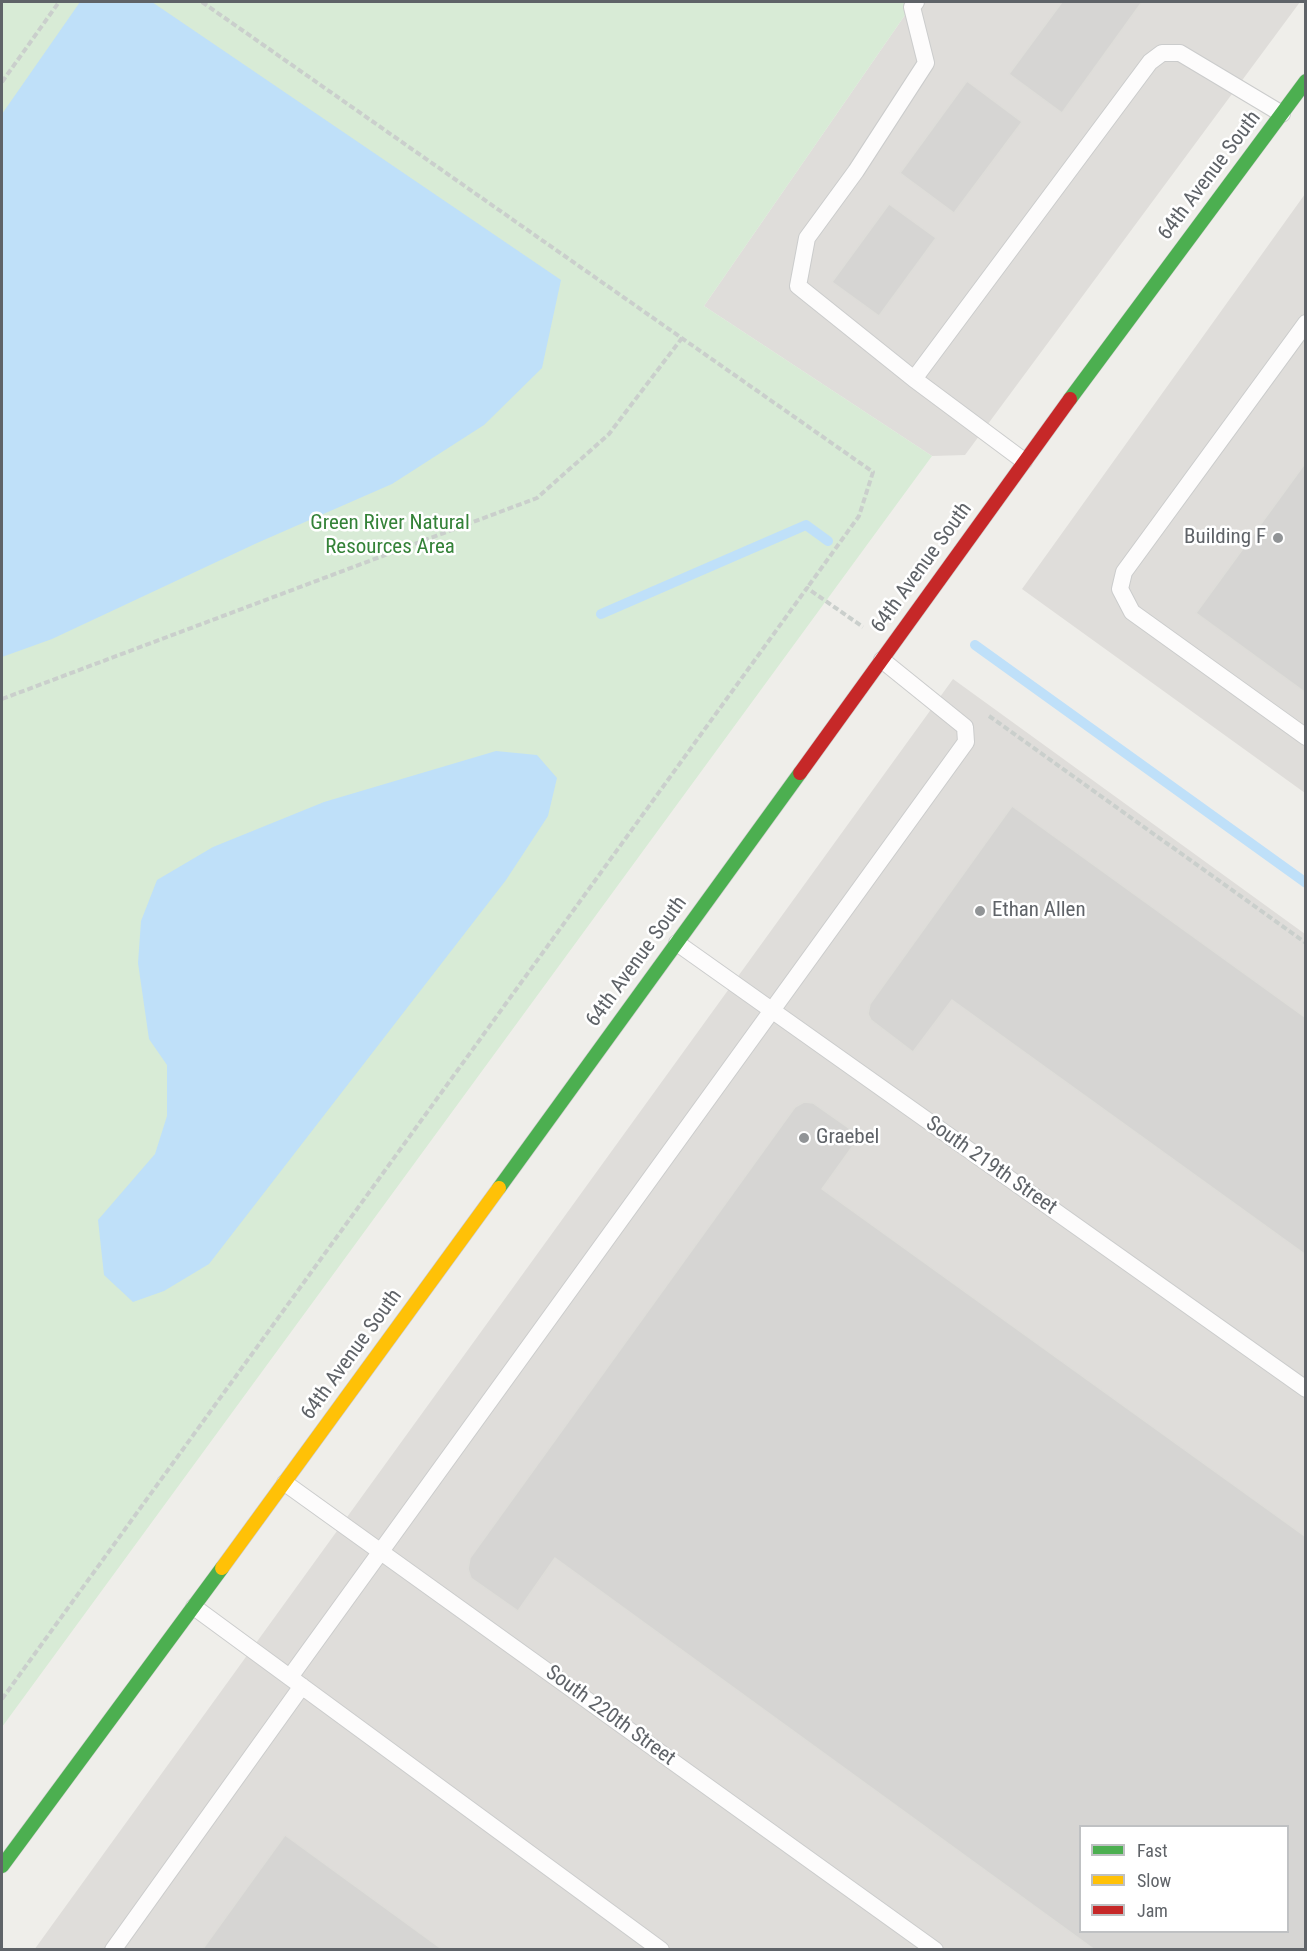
<!DOCTYPE html>
<html>
<head>
<meta charset="utf-8">
<style>
	body { margin:0 }
	#map { position:relative; width:1307px; height:1951px; overflow:hidden; background:#efeeea; font-family:"Roboto Condensed",sans-serif }
	canvas { display:block }
	.frame { position:absolute; inset:0; border:3px solid #5f6368; pointer-events:none }
	.legend { position:absolute; left:1079px; top:1825px; width:210px; height:108px; box-sizing:border-box; background:#fff; border:2px solid #bfc1c3; margin:0; padding:8px 10px; list-style:none; font-size:18px; color:#5f6368 }
	.legend li { display:flex; align-items:center; gap:12px; height:30px }
	.legend b { width:30px; border:2px solid #bfc1c3 }
</style>
</head>
<body>
<div id="map">
<canvas width="1307" height="1951"></canvas>
<div class="frame"></div>
<ul class="legend">
<li><b style="height:8px;background:#4caf50"></b>Fast</li>
<li><b style="height:8px;background:#ffc107"></b>Slow</li>
<li><b style="height:8px;background:#c62828"></b>Jam</li>
</ul>
</div>
<script>
const context = document.querySelector('canvas').getContext('2d');
context.lineJoin = 'round';
function paint(path, color) { context.fillStyle = color; context.fill(path, 'evenodd'); }
const poly = rows => new Path2D(rows.map(r => 'M' + r).join(''));
function stroke(path, color, width, dash) { context.strokeStyle = color; context.lineWidth = width; context.lineCap = dash ? 'butt' : 'round'; context.setLineDash(dash || []); context.stroke(path); }
function drawText(font, color, halo, rows, align = 'center') {
  context.font = font + ' "Roboto Condensed",sans-serif'; context.lineWidth = 5; context.setLineDash([]); context.textBaseline = 'middle'; context.strokeStyle = halo; context.fillStyle = color; for (const [text, x, y, turn = 0] of rows) {
    context.save(); context.translate(x, y); context.rotate((+turn || 0) * Math.PI / 180); context.textAlign = isNaN(turn) ? turn : align; if (halo) context.strokeText(text, 0, 0); context.fillText(text, 0, 0); context.restore();
  }
}
paint(poly([
	[914,2,1300,2,965,455,932,456,704,306],
	[1305,194,1305,793,1022,589],
	[953,679,1305,934,1305,1949,34,1950],
	[1080,1826,1288,1826,1288,1932,1080,1932]
]), '#dfddda');
paint(poly([
	[2,2,914,2,704,306,932,456,2,1727]
]), '#d8ebd6');
paint(poly([
	[80,2,152,2,561,280,542,368,484,425,392,484,257,543,52,639,2,657,2,114],
	[496,751,537,755,557,778,548,816,506,880,209,1264,164,1291,133,1302,104,1275,98,1220,155,1154,167,1116,167,1065,149,1039,138,963,141,921,157,880,213,847,324,802]
]), '#bfe0f9');
stroke(poly([
	[601,614,806,525,828,541],
	[975,645,1306,883]
]), '#bfe0f9', 10);
const building = poly([
	[1062,2,1142,2,1062,113,1009,74,1062,2],
	[967,81,1022,122,954,213,900,173,967,81],
	[889,204,936,238,879,316,832,282,889,204],
	[1306,462,1306,693,1196,613,1306,462],
	[1012,806,1306,1018,1306,1255,952,1000,913,1052,871,1020,868,1014,870,1004,1012,806],
	[804,1102,813,1103,860,1136,822,1189,1306,1537,1306,1950,1095,1950,555,1558,518,1611,471,1578,468,1569,470,1558,795,1107,804,1102],
	[1080,1826,1288,1826,1288,1932,1080,1932,1080,1826],
	[285,1835,443,1950,202,1950,285,1835]
]);
paint(building, '#d6d5d3');
stroke(building, '#deddd9', 1.5);
const lane = poly([
	[916,2,912,7,926,63,856,171,807,238,798,286,914,379,1024,461],
	[1306,323,1124,572,1120,589,1132,612,1306,737],
	[914,379,1150,62,1162,53,1180,53,1282,114],
	[677,943,1306,1389],
	[285,1483,935,1950],
	[194,1607,661,1950],
	[290,1677,966,742,965,727,882,660],
	[113,1950,302,1686]
]);
const fast = poly([
	[1070,399,1306,81],
	[499,1188,800,773],
	[2,1866,222,1568]
]);
const slow = poly([
	[222,1568,499,1188]
]);
const jam = poly([
	[800,773,1070,399]
]);
stroke(lane, '#cbcccc', 18);
stroke(fast, '#cacacb', 15);
stroke(slow, '#cacacb', 15);
stroke(jam, '#cacacb', 15);
stroke(poly([
	[202,2,873,472,859,516,807,588],
	[2,82,59,2],
	[2,699,537,498,609,434,682,338],
	[989,716,1306,943],
	[2,1699,807,588,863,627]
]), '#cacfcc', 4, [6, 3]);
stroke(lane, '#fdfcfc', 16);
stroke(fast, '#4caf50', 14);
stroke(slow, '#ffc107', 14);
stroke(jam, '#c62828', 14);
for (const [x, y, r, color] of [
	[1278,538,6,"#919496"],
	[980,911,6,"#919496"],
	[804,1138,6,"#919496"]
]) { const dot = new Path2D(); dot.arc(x, y, r, 0, 2 * Math.PI); context.fillStyle = color; context.fill(dot); stroke(dot, '#fff', 2); }
drawText('21px', '#5f6368', '#fff', [
	["64th Avenue South",1210,176,-53],
	["64th Avenue South",922,568,-54],
	["64th Avenue South",637,962,-54],
	["South 219th Street",991,1166,35],
	["64th Avenue South",352,1355,-54],
	["South 220th Street",610,1716,36]
]);
drawText('21px', '#348238', '#fff', [
	["Green River Natural",390,524],
	["Resources Area",390,548]
]);
drawText('21px', '#5f6368', '#fff', [
	["Building F",1266,538,"right"],
	["Ethan Allen",992,911],
	["Graebel",816,1138]
], 'left');
</script>
</body>
</html>
